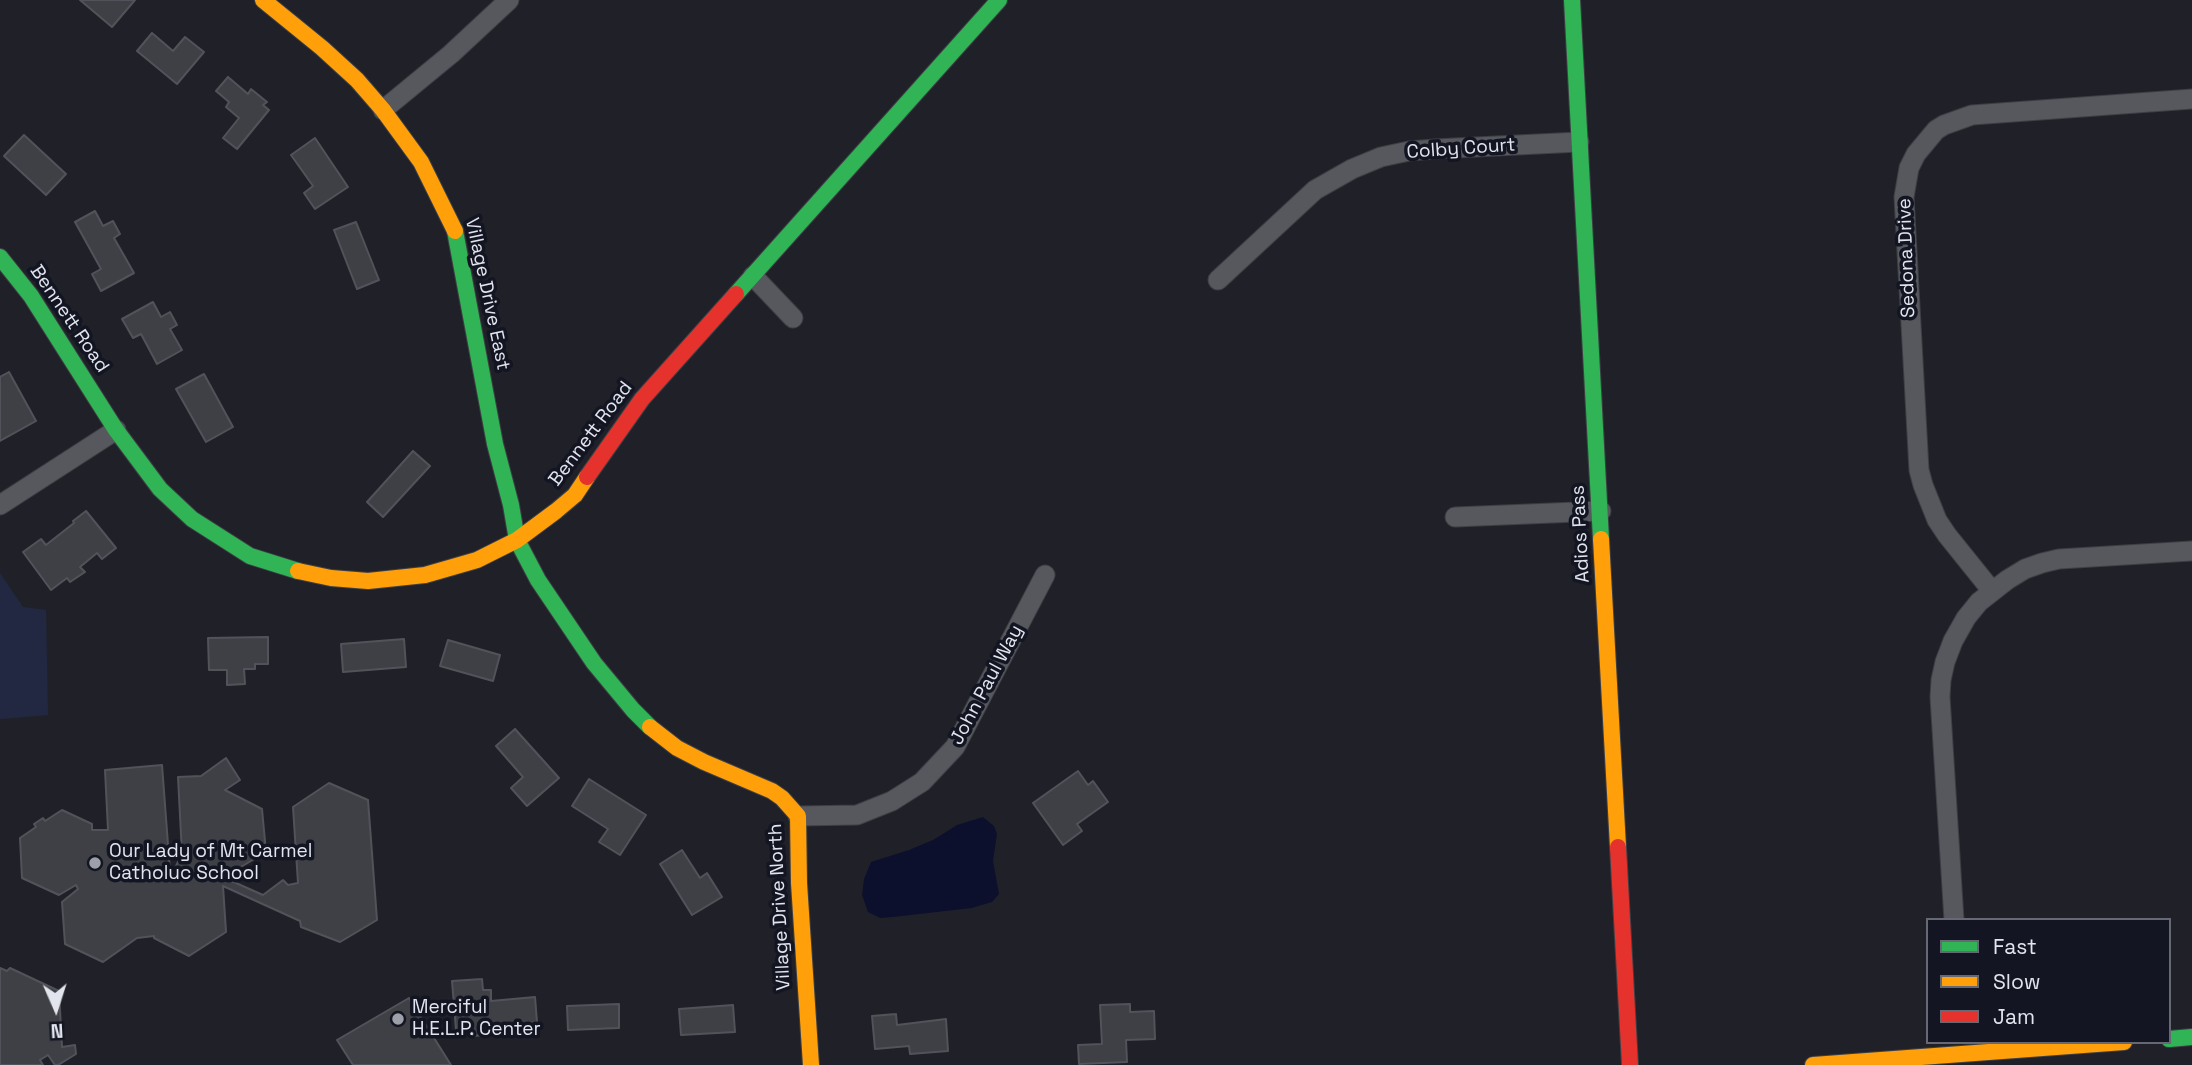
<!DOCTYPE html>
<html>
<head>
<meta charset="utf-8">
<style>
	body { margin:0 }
	#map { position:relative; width:2192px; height:1065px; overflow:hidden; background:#202128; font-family:"Space Grotesk",sans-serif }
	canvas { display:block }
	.legend { position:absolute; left:1926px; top:918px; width:245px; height:126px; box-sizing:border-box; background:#131622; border:2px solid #666974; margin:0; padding:9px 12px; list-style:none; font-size:21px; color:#e2e5ee }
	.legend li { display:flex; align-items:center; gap:14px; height:35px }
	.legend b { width:35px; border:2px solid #666974 }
	.north { position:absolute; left:21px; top:974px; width:70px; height:70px; -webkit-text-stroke:5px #131622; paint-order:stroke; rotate:177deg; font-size:19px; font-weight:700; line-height:28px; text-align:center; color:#e2e5ee }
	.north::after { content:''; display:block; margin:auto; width:24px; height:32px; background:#e2e5ee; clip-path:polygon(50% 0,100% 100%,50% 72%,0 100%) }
</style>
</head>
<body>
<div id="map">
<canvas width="2192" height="1065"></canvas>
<ul class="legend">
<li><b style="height:9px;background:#30b455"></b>Fast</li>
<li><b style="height:9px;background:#ff9f0a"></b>Slow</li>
<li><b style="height:9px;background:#e5322d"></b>Jam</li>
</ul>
<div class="north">N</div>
</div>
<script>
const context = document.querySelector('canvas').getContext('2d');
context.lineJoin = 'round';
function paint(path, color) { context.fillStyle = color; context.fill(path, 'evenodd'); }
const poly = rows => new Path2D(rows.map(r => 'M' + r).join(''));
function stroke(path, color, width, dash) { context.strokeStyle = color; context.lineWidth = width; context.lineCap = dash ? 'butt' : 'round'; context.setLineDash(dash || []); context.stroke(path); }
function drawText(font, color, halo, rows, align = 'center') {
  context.font = font + ' "Space Grotesk",sans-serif'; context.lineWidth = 7; context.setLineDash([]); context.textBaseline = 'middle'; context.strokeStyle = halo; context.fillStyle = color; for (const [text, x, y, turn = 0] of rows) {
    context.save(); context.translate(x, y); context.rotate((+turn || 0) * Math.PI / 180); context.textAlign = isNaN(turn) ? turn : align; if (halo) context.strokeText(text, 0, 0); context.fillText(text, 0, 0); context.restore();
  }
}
paint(poly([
	[0,573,23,607,46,610,48,715,0,719]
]), '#232842');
paint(poly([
	[983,817,994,826,997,834,993,861,999,894,992,902,972,908,893,917,880,918,868,912,862,895,864,879,871,862,909,850,933,840,957,825]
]), '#0c102d');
const building = poly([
	[80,0,135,0,112,27,80,0],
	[152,33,173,51,185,37,204,52,177,84,137,51,152,33],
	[228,77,248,94,251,89,267,102,263,105,269,110,237,149,223,138,239,118,226,107,229,102,216,91,228,77],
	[24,135,66,174,46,195,4,156,24,135],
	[315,138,348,187,315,209,304,193,313,186,291,155,315,138],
	[95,211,103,226,113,221,120,234,114,238,134,273,101,291,92,274,101,269,75,222,95,211],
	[356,222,379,280,357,289,334,230,356,222],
	[153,302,161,317,170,312,177,325,170,329,182,350,157,364,141,334,133,338,122,319,153,302],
	[9,372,36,421,0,441,0,377,9,372],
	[204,374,233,427,206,442,176,389,204,374],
	[413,451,430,466,383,517,367,502,413,451],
	[86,511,116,548,102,559,97,553,80,567,85,572,70,582,67,578,51,590,23,552,41,539,46,545,74,523,73,521,86,511],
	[268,637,268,664,255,664,255,669,244,669,245,684,227,685,227,670,209,670,208,638,268,637],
	[404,639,406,667,343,672,341,644,404,639],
	[448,640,500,655,493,681,440,666,448,640],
	[515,729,559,778,527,806,511,788,523,777,496,746,515,729],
	[226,758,240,780,225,790,262,809,266,852,229,874,227,879,263,895,283,880,288,885,298,883,293,807,329,783,368,800,377,920,340,942,301,927,300,921,223,886,226,932,189,956,154,938,154,936,137,938,103,962,65,944,62,902,78,889,76,885,59,895,22,878,20,838,36,827,34,824,43,818,45,821,62,810,92,824,92,830,108,830,105,770,162,765,170,871,172,874,182,854,178,777,201,776,226,758],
	[1078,771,1088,785,1093,781,1108,802,1077,824,1082,831,1063,845,1033,803,1078,771],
	[589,779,646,815,620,855,599,842,608,829,572,806,589,779],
	[682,850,700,878,707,873,722,897,692,915,660,864,682,850],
	[0,968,7,971,10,968,59,991,62,1047,75,1045,76,1054,58,1065,55,1065,48,1055,40,1060,43,1065,0,1065,0,968],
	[482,979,483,990,491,990,491,1001,535,997,537,1022,509,1025,509,1033,473,1036,472,1028,456,1030,452,981,482,979],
	[409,998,451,1065,353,1065,337,1040,409,998],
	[619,1004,619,1028,568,1030,567,1006,619,1004],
	[1130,1004,1130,1012,1154,1011,1155,1039,1126,1040,1127,1062,1079,1064,1078,1045,1102,1044,1100,1005,1130,1004],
	[733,1005,735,1032,681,1035,679,1009,733,1005],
	[896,1014,897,1025,946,1019,948,1051,910,1054,909,1046,875,1049,872,1016,896,1014]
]);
paint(building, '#3e4046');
stroke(building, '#52535a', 2);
const street = poly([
	[383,110,451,54,509,0],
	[753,276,793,318],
	[1218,280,1315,190,1352,169,1381,157,1409,151,1435,149,1579,142],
	[0,505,116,430],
	[1455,517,1601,511],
	[1992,591,1947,535,1937,520,1923,485,1919,470,1904,197,1909,168,1916,154,1936,130,1944,125,1972,115,2192,99],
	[798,816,857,815,892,801,922,782,955,747,1045,575],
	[1954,920,1940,697,1941,680,1945,662,1953,641,1966,618,1979,602,2007,580,2025,569,2042,563,2059,559,2192,551]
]);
const fast = poly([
	[1572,0,1601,539],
	[455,231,495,444,511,505,517,540,538,580,594,663,633,710,650,727],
	[0,257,31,296,116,430,160,489,192,519,250,556,298,571],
	[736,294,999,0],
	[2169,1039,2192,1037]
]);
const slow = poly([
	[263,0,322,48,357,80,383,110,421,162,455,231],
	[1601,539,1618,847],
	[298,571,331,578,368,581,425,575,477,560,517,540,556,511,575,495,587,477],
	[650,727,677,748,704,762,772,791,782,798,798,816,799,883,811,1065],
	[1813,1065,2124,1042]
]);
const jam = poly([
	[587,477,642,399,736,294],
	[1618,847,1630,1065]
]);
stroke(street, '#3d3f45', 21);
stroke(fast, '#3d3f45', 18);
stroke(slow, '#3d3f45', 18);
stroke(jam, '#3d3f45', 18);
stroke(street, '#57585e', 19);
stroke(fast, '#30b455', 16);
stroke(slow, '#ff9f0a', 16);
stroke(jam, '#e5322d', 16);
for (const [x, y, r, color] of [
	[95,863,7,"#9ea0a9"],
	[398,1019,7,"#9ea0a9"]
]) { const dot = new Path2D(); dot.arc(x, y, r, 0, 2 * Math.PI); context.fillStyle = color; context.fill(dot); stroke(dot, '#131622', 2.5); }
drawText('19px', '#e2e5ee', '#131622', [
	["Colby Court",1461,149,-4],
	["Sedona Drive",1907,258,-92],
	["Village Drive East",487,294,78],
	["Bennett Road",69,319,56],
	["Bennett Road",591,434,-53],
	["Adios Pass",1581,534,-93],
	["John Paul Way",987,685,-62],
	["Village Drive North",780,907,-93]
]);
drawText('19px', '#e2e5ee', '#131622', [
	["Our Lady of Mt Carmel",109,852],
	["Catholuc School",109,874],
	["Merciful",412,1008],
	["H.E.L.P. Center",412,1030]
], 'left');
</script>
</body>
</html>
